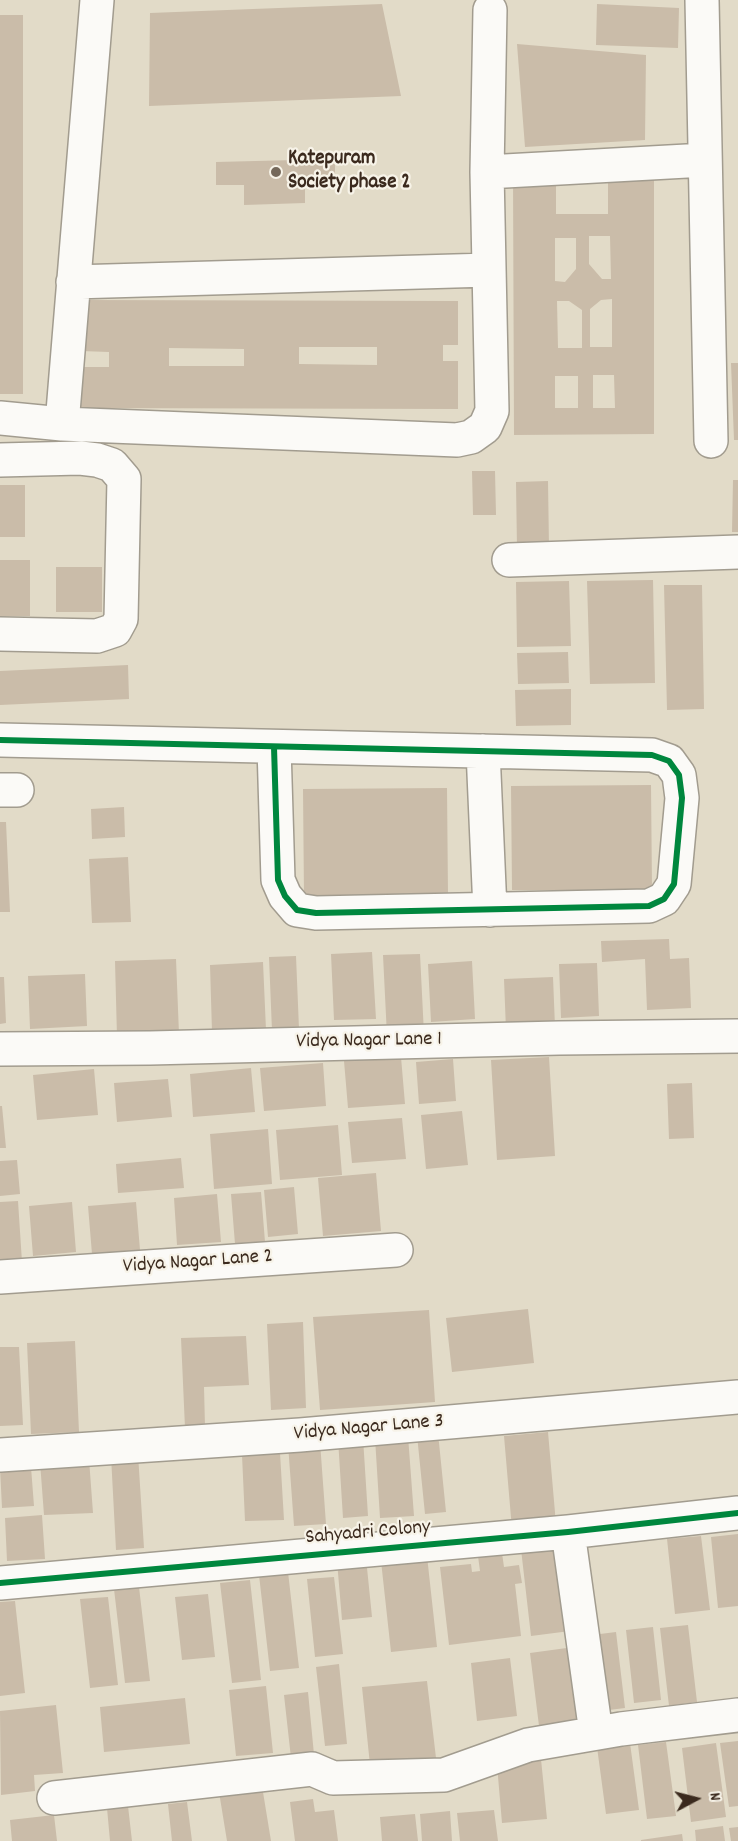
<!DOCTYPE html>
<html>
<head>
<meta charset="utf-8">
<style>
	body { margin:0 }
	#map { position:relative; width:738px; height:1841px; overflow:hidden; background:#e2dbc8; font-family:Dekko,sans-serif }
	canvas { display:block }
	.north { position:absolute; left:666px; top:1769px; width:60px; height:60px; -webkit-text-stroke:4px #f7f3e8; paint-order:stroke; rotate:83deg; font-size:16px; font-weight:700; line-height:24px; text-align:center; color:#3b2a1e }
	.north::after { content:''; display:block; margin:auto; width:21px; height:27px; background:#3b2a1e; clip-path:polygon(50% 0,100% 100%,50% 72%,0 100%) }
</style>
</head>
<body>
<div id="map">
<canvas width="738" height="1841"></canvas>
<div class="north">N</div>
</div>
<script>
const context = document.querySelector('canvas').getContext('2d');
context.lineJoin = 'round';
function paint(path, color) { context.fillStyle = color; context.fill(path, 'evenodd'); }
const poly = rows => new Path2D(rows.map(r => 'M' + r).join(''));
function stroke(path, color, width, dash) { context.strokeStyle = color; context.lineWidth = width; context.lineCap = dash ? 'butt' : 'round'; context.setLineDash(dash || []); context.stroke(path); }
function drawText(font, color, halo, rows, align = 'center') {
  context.font = font + ' Dekko,sans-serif'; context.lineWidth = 4.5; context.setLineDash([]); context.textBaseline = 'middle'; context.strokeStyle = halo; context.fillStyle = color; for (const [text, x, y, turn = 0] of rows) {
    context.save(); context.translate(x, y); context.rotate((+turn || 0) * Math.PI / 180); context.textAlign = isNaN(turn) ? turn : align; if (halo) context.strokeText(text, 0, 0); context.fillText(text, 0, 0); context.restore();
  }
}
paint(poly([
	[382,4,401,96,149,106,150,13],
	[597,4,679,8,678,48,596,45],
	[0,15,23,15,23,394,0,394],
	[517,44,646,55,645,140,525,147],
	[335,159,335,183,305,184,305,203,244,205,244,185,216,185,216,162],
	[513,174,556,174,556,214,608,214,608,174,654,174,654,434,514,435],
	[589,236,610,236,611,279,602,279,589,264],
	[555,238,576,238,576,269,565,282,555,281],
	[612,299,612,347,590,347,590,309,601,300],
	[557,301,569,301,582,310,582,348,558,348],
	[593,375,614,375,615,408,593,408],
	[555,376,578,376,578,408,555,408],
	[81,300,458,301,458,345,443,345,443,361,458,361,458,409,81,408,81,367,109,367,109,352,81,351],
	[299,347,377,347,377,365,299,364],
	[169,348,244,349,244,366,169,366],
	[731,363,738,363,738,440,734,440],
	[472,471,495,471,496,515,473,515],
	[733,480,738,480,738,532,732,532],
	[548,481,549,548,517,549,516,482],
	[0,485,25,485,25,537,0,537],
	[0,560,30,560,30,616,0,616],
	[56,567,102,567,102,612,56,612],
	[653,580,655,683,590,684,587,581],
	[569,581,571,646,517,647,516,582],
	[664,585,702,585,704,709,667,710],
	[568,652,569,683,518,684,517,653],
	[128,665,129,699,0,705,0,671],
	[571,689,571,725,516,726,515,690],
	[651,785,652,890,512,890,511,786],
	[447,788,448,895,304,897,303,789],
	[124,807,125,837,92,839,91,809],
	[0,822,6,822,10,912,0,912],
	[128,857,131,922,92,923,89,859],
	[669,939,670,959,689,958,691,1008,647,1010,645,959,602,962,601,941],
	[372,952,376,1019,334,1020,331,954],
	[420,954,424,1034,387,1036,383,955],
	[296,956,299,1029,272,1031,269,957],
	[176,959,179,1034,117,1037,115,961],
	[472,961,475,1019,431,1022,428,964],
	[263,962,266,1030,212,1032,210,965],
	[597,963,599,1016,561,1018,559,964],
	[85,974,87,1026,30,1029,28,976],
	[0,977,4,977,6,1023,0,1024],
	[553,977,555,1027,506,1030,504,979],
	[401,1057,405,1104,348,1108,344,1061],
	[549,1057,555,1156,497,1160,491,1060],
	[453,1059,456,1101,419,1104,416,1062],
	[323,1063,326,1106,264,1111,260,1068],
	[251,1068,255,1112,193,1117,190,1074],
	[94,1069,98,1115,37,1120,33,1075],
	[168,1079,172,1117,117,1122,114,1083],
	[692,1083,694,1138,669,1139,667,1084],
	[0,1106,2,1106,6,1148,0,1148],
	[462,1111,468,1165,426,1169,421,1115],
	[402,1118,406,1159,352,1163,348,1122],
	[338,1125,342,1175,280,1180,276,1130],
	[268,1129,272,1184,214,1189,210,1134],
	[181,1158,184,1188,118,1193,116,1164],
	[17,1160,20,1194,0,1196,0,1161],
	[376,1173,381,1231,323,1236,318,1178],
	[294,1187,298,1234,268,1237,264,1190],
	[261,1192,265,1242,235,1244,231,1194],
	[217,1194,221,1242,177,1245,174,1198],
	[18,1201,22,1262,0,1263,0,1202],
	[72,1202,76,1252,33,1256,29,1206],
	[136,1202,140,1250,92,1254,88,1206],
	[528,1309,534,1363,452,1372,446,1318],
	[429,1310,435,1402,320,1410,313,1317],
	[303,1322,306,1408,271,1410,267,1324],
	[246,1336,249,1385,204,1387,205,1427,185,1428,181,1338],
	[75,1341,79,1432,31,1434,27,1343],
	[0,1347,19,1347,23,1425,0,1426],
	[548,1432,556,1524,512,1529,504,1436],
	[438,1433,446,1512,425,1514,417,1435],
	[408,1436,414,1516,380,1518,375,1438],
	[363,1438,368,1516,343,1518,338,1439],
	[320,1442,326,1524,294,1526,288,1444],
	[280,1453,284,1520,245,1521,242,1455],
	[138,1454,144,1548,116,1550,111,1456],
	[89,1459,93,1513,44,1515,40,1462],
	[31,1467,34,1506,2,1508,0,1468],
	[42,1515,45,1559,7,1561,5,1518],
	[738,1534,738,1606,718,1608,711,1537],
	[701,1536,710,1610,675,1614,667,1539],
	[560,1545,570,1631,531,1636,521,1549],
	[502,1553,504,1567,519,1565,522,1583,515,1584,521,1636,449,1645,440,1567,471,1564,472,1572,480,1571,478,1556],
	[427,1556,437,1647,391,1652,381,1561],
	[366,1558,372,1617,342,1620,337,1561],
	[288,1572,299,1668,270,1671,259,1575],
	[334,1577,343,1654,315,1657,307,1579],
	[250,1580,261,1680,232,1683,220,1583],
	[139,1587,150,1681,125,1683,114,1589],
	[208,1594,215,1657,182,1660,175,1597],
	[108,1597,118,1685,90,1688,80,1599],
	[15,1601,25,1693,0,1696,0,1602],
	[688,1625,697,1702,669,1706,660,1628],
	[653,1627,661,1700,634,1703,626,1630],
	[616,1632,625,1708,601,1711,592,1635],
	[574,1647,584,1729,540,1734,530,1653],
	[510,1658,517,1716,477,1721,471,1663],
	[339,1664,347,1744,325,1746,316,1667],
	[427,1681,436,1758,370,1765,362,1687],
	[266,1686,273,1753,236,1756,229,1690],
	[308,1692,315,1765,292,1767,284,1695],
	[185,1698,190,1744,104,1752,100,1707],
	[56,1705,63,1773,34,1775,35,1791,1,1795,0,1711],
	[738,1741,738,1806,729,1807,720,1743],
	[666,1742,676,1816,647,1819,638,1745],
	[630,1743,639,1810,606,1814,597,1747],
	[716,1743,726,1817,691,1822,682,1748],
	[540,1749,547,1819,502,1823,497,1765],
	[262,1786,271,1841,227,1841,219,1792],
	[313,1799,315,1812,334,1810,338,1841,295,1841,290,1802],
	[187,1802,192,1841,172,1841,168,1804],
	[128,1806,132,1841,110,1841,107,1808],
	[494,1810,498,1841,460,1841,457,1813],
	[450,1811,452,1841,422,1841,420,1814],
	[415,1814,418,1841,382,1841,380,1817],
	[54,1815,57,1841,12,1841,10,1820],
	[723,1826,725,1841,696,1841,695,1830],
	[738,1827,738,1841,731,1841,729,1828],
	[682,1834,683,1841,641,1841,641,1840]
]), '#cabca9');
const minor = poly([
	[702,0,711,441],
	[487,172,705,160],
	[73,282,489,270],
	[0,418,62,424,457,440,471,437,485,427,492,411,487,172,490,10],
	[62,424,97,0],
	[0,460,80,458,97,460,112,465,124,479,121,619,115,630,97,636,0,634],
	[509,560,738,552],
	[0,740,652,755,669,761,679,775,682,798,674,884,664,899,649,906,316,913,297,910,285,896,278,880,274,747],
	[483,751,490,910],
	[0,790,17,790],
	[0,1049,150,1048,559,1038,738,1036],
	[0,1277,396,1250],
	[0,1455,300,1435,738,1397],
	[568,1532,596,1733],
	[0,1583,568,1532,738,1513],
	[54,1798,312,1769,333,1778,444,1775,528,1745,621,1729,738,1715]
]);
stroke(minor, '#a29c8f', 36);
stroke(minor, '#fbfaf7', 33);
stroke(poly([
	[0,740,652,755,669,761,679,775,682,798,674,884,664,899,649,906,316,913,297,910,285,896,278,880,274,747],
	[0,1583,568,1532,738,1513]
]), '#00873e', 6);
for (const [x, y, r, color] of [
	[276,172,6,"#75685a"]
]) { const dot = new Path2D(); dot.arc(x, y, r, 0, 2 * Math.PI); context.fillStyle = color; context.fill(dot); stroke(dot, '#f7f3e8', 2); }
drawText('bold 21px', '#3b2a1e', '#f7f3e8', [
	["Katepuram",288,160],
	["Society phase 2",288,184]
], 'left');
drawText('21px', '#3b2a1e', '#f7f3e8', [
	["Vidya Nagar Lane 1",369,1042,-1],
	["Vidya Nagar Lane 2",198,1263,-4],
	["Vidya Nagar Lane 3",369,1429,-5],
	["Sahyadri Colony",368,1534,-5]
]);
</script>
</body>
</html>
